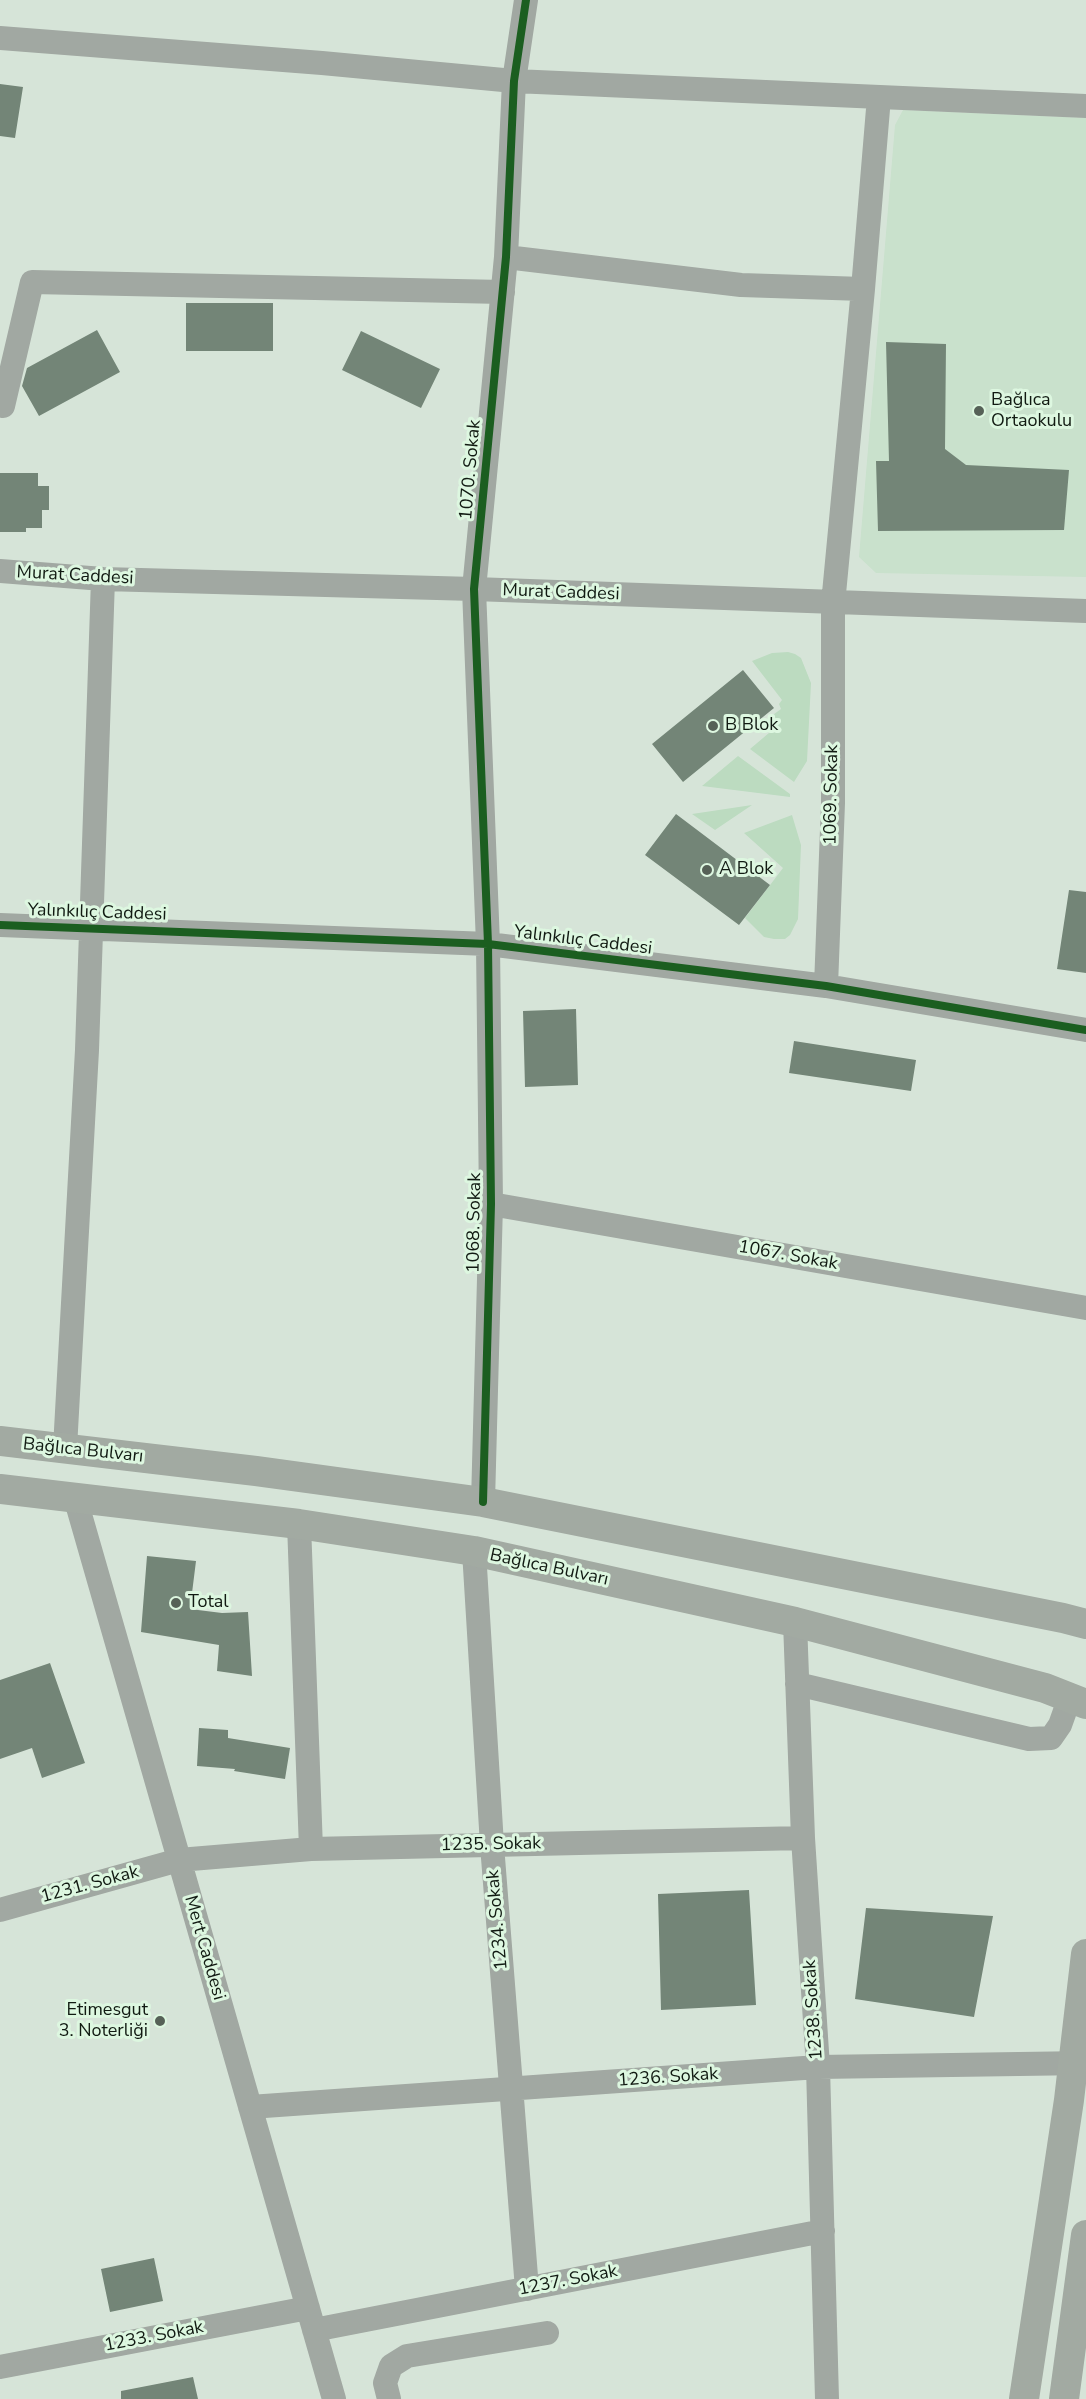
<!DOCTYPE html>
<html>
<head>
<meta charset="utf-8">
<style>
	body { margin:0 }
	canvas { display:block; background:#d6e4d8 }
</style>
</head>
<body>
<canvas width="1086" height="2399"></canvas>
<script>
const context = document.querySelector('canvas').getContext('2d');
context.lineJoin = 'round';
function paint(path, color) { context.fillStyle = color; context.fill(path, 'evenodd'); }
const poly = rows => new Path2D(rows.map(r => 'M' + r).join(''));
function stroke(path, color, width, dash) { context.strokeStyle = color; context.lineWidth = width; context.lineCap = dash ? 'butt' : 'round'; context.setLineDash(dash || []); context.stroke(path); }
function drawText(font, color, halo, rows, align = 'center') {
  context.font = font + ' "Nunito Sans",sans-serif'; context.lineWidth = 6; context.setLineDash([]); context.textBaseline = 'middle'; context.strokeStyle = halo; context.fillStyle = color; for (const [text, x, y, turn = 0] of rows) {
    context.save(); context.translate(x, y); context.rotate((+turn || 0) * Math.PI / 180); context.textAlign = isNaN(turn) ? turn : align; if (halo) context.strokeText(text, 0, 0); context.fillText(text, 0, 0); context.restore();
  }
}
paint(poly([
	[903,110,1086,118,1086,577,876,573,859,557,895,125]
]), '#c9e1cc');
paint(poly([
	[788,652,795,654,801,658,811,683,807,761,794,782,750,749,776,727,770,717,781,709,779,704,782,700,752,661,772,653],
	[738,756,790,794,790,797,702,786],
	[752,805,715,830,692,814],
	[792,815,801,845,798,919,790,935,785,939,774,939,764,937,745,918,783,868,744,833]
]), '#bcdbc0');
paint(poly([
	[0,84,23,87,15,138,0,136],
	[186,303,273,303,273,351,186,351],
	[97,330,120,372,39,416,22,386,27,368],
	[361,331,440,369,421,408,342,370],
	[886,342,946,344,945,449,966,465,1069,470,1064,530,878,531,876,461,889,461],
	[0,473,38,473,38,486,49,486,49,510,42,510,42,528,26,528,26,532,0,532],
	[743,670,774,708,683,782,652,744],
	[676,814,770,885,739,925,645,855],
	[1069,890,1086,892,1086,973,1057,969],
	[576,1009,578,1085,525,1087,523,1011],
	[794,1041,916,1060,911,1091,789,1073],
	[147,1556,196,1561,190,1609,222,1613,248,1612,252,1676,217,1671,219,1645,141,1632],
	[50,1663,85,1763,42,1778,32,1748,0,1759,0,1680],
	[199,1728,228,1730,228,1738,290,1748,285,1779,234,1771,235,1769,197,1766],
	[749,1890,756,2005,661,2010,658,1894],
	[866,1908,993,1916,974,2017,855,1999],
	[154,2258,163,2301,110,2312,101,2269],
	[193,2377,198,2399,121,2399,121,2391]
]), '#738577');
stroke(poly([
	[0,38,322,63,514,81,1086,106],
	[506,257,741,285,863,289],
	[3,406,32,282,503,292],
	[0,571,103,579,474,589,1086,611],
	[0,925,488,944,826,986,1086,1030],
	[826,986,833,803,833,604,863,289,879,97],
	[491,1204,1086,1308],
	[65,1448,87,1050,103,579],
	[75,1497,334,2399],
	[483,1502,491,1204,488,944,474,589,506,257,514,81,526,0],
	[299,1524,311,1849],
	[474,1551,492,1845,527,2289],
	[795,1622,803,1838,818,2067,827,2399],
	[797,1684,1029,1739,1051,1738,1060,1725,1070,1697],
	[0,1910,179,1860,311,1849,803,1838],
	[250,2107,818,2067,1086,2063],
	[314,2330,823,2231],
	[0,2367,308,2308],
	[389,2399,385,2383,391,2366,407,2356,547,2333]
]), '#a1a8a2', 24);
stroke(poly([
	[0,1441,256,1471,483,1502,1063,1618,1086,1624],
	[0,1489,299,1524,474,1551,795,1622,1045,1688,1086,1704],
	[1024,2399,1069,2100,1086,1954],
	[1064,2399,1086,2235]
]), '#a2aaa2', 30);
stroke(poly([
	[0,925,488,944,826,986,1086,1030],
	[483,1502,491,1204,488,944,474,589,506,257,514,81,526,0]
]), '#1b5e20', 8);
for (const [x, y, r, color] of [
	[979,411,6,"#566157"],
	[713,726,6,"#566157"],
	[707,870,6,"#566157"],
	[176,1603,6,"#566157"],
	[160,2021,6,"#566157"]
]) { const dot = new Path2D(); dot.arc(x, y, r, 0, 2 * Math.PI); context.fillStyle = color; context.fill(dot); stroke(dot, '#ddf7e0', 2); }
drawText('18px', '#111a12', '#ddf7e0', [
	["Bağlıca",991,401],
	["Ortaokulu",991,422],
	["B Blok",725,726],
	["A Blok",719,870],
	["Total",188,1603],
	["Etimesgut",148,2011,"right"],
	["3. Noterliği",148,2032,"right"]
], 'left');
drawText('18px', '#111a12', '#ddf7e0', [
	["1070. Sokak",471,470,-85],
	["Murat Caddesi",75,576,3],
	["Murat Caddesi",561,593,2],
	["1069. Sokak",832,795,-89],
	["Yalınkılıç Caddesi",97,913,2],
	["Yalınkılıç Caddesi",583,941,7],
	["1068. Sokak",475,1223,-89],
	["1067. Sokak",788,1256,10],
	["Bağlıca Bulvarı",83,1451,6],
	["Bağlıca Bulvarı",549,1568,12],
	["1235. Sokak",491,1845,-1],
	["1231. Sokak",90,1885,-15],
	["1234. Sokak",498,1920,-95],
	["Mert Caddesi",204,1948,74],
	["1238. Sokak",814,2010,-94],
	["1236. Sokak",668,2078,-4],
	["1237. Sokak",568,2281,-11],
	["1233. Sokak",154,2337,-11]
]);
</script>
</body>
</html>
